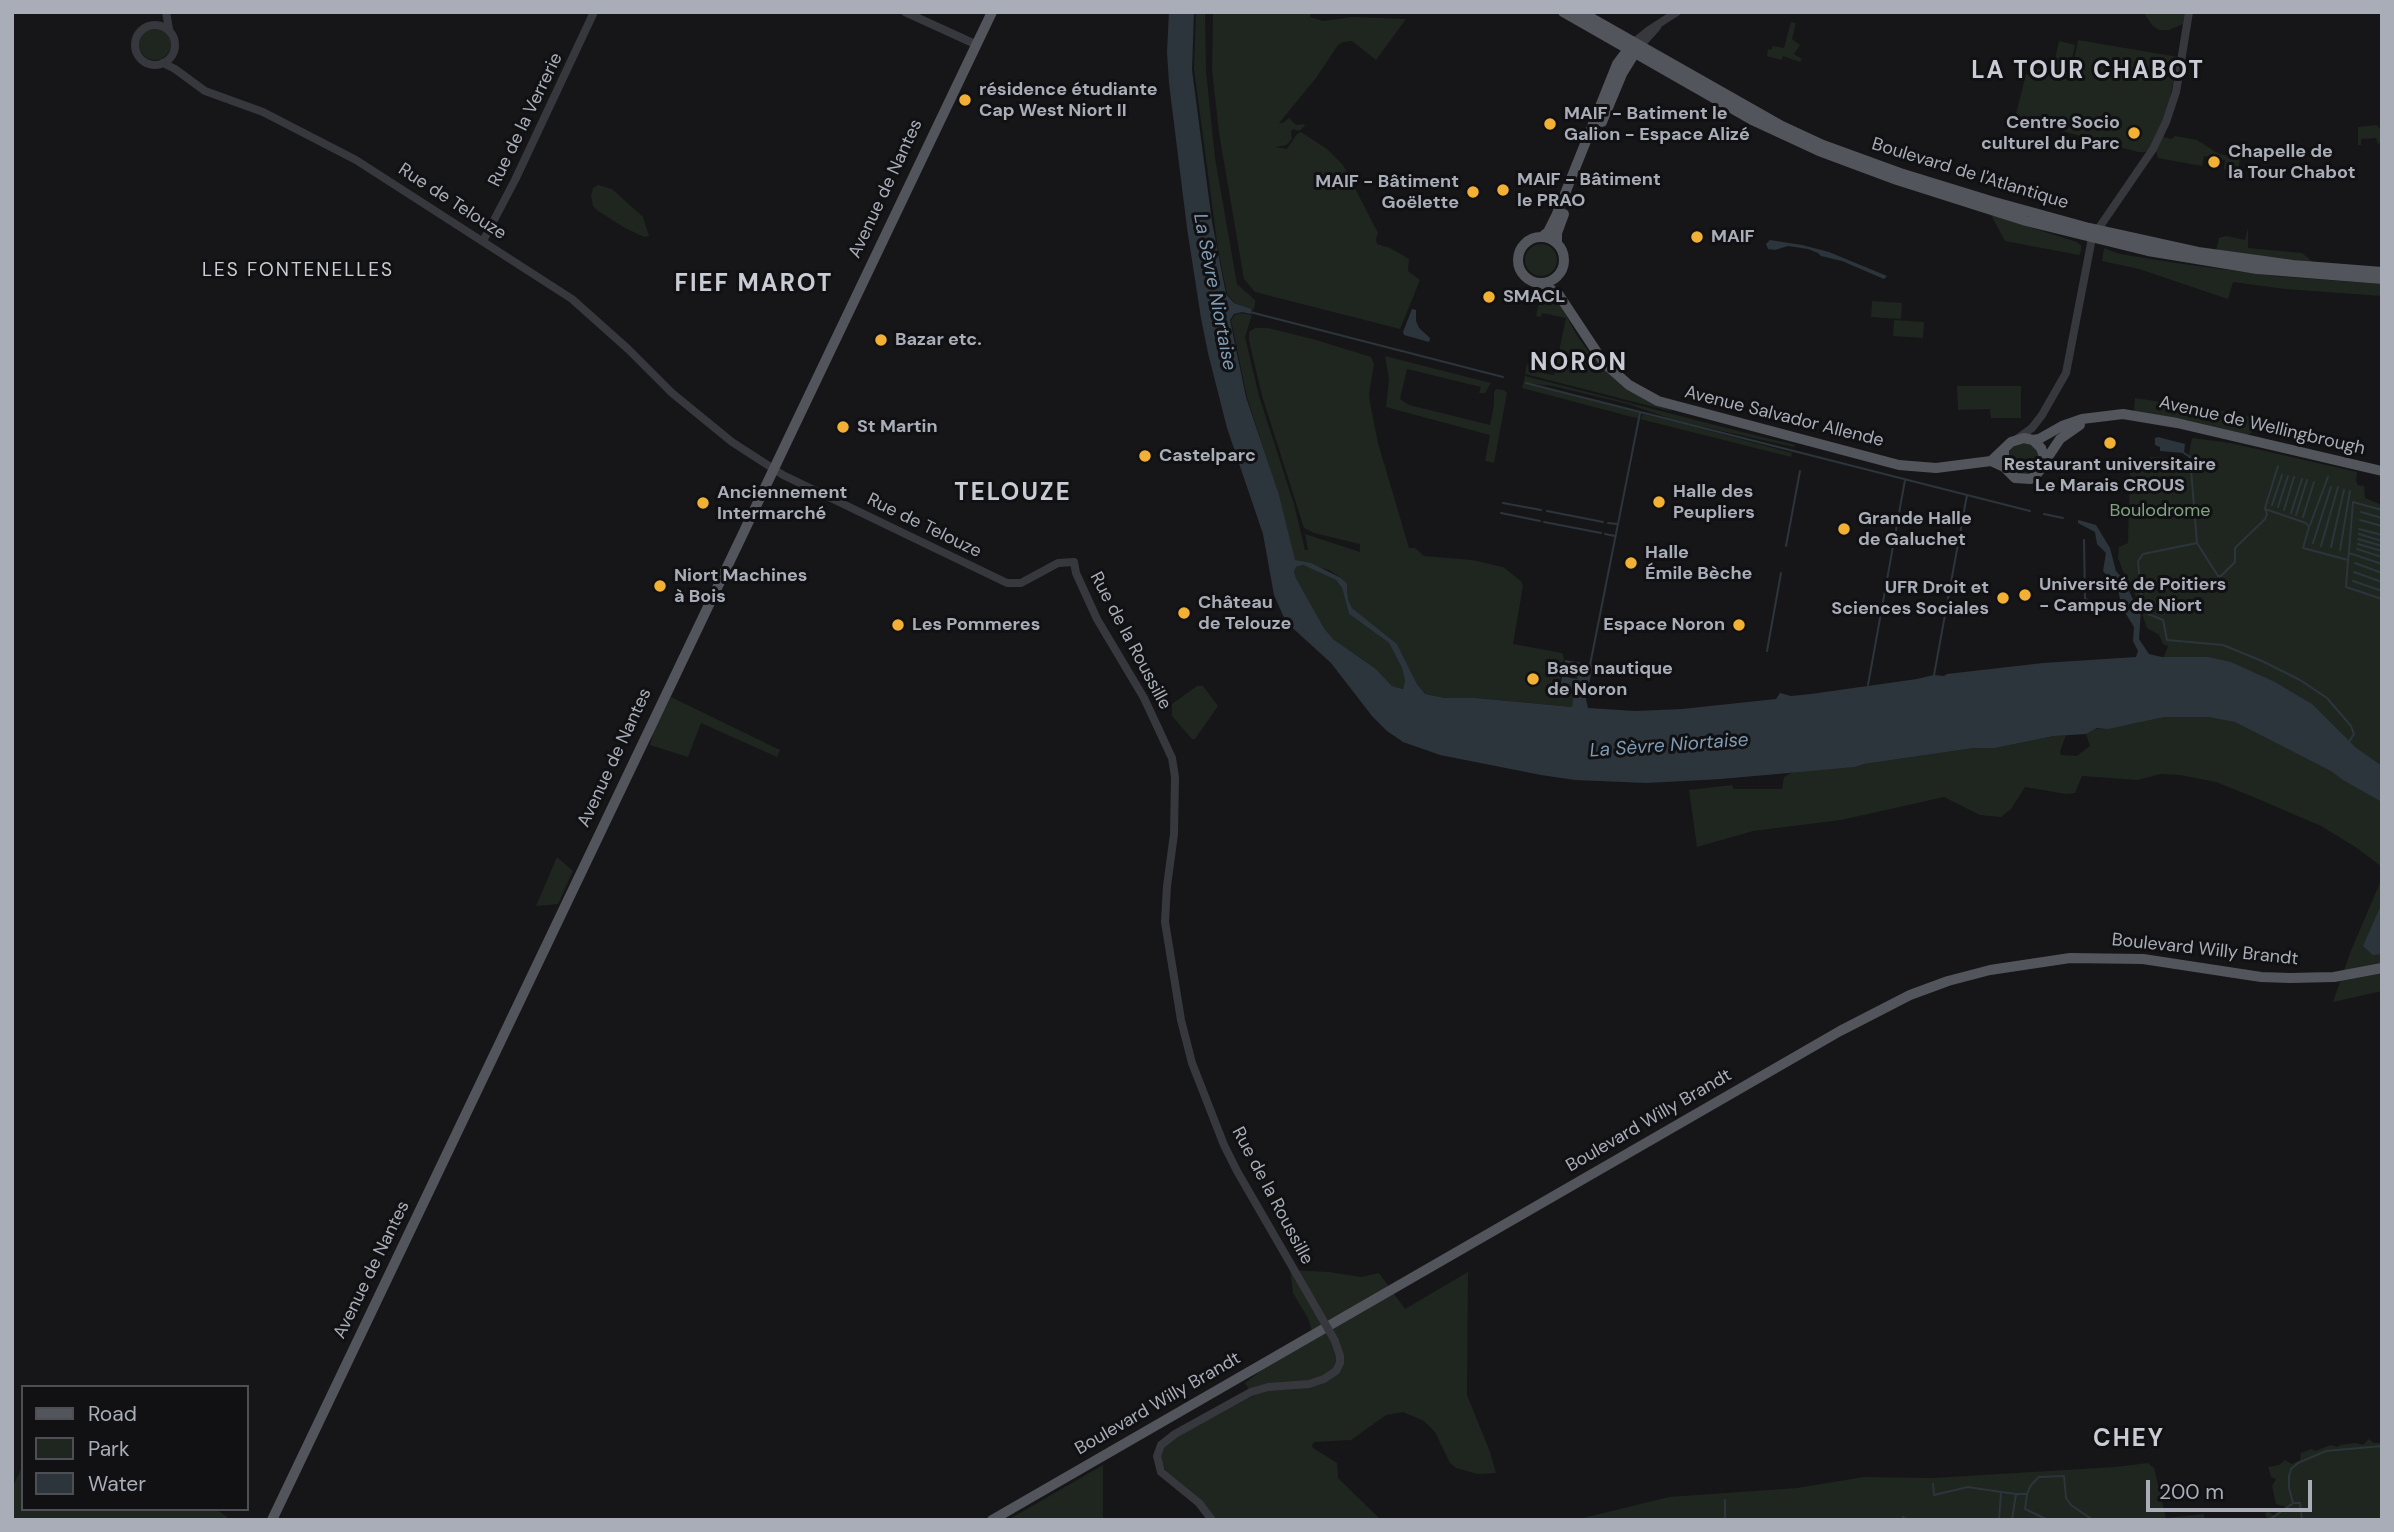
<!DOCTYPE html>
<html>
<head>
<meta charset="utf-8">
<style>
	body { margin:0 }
	#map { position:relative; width:2394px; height:1532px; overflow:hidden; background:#161618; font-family:"DM Sans",sans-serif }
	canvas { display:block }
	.frame { position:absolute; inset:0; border:14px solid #a8adb8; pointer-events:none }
	.legend { position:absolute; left:21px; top:1385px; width:228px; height:126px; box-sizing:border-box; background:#111113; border:2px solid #4d4f55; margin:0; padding:9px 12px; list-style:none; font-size:21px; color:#a8adb8 }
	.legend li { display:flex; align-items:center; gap:14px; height:35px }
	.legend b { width:35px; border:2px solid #4d4f55 }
	.scale { position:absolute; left:2146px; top:1480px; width:166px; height:32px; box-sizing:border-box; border:4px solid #a8adb8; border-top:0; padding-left:9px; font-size:21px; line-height:24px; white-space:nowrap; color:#a8adb8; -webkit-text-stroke:5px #111113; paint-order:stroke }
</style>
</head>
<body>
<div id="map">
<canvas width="2394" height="1532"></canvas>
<div class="frame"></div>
<ul class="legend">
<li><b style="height:9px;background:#53555c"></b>Road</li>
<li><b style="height:19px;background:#1e261f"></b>Park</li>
<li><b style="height:19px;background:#2c353c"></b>Water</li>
</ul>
<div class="scale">200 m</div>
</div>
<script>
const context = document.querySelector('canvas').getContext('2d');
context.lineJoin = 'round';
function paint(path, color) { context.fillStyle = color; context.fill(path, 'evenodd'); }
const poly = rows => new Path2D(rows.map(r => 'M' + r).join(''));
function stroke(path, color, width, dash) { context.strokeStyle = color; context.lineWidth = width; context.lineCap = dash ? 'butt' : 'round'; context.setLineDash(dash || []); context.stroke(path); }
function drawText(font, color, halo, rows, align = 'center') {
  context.font = font + ' "DM Sans",sans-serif'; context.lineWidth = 6; context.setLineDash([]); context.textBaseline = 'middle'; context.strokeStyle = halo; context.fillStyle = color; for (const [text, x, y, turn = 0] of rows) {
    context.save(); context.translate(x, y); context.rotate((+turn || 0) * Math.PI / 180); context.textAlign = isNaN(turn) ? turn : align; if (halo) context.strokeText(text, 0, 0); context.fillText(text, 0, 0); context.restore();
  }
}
paint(poly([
	[1196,12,1205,13,1206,71,1215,158,1237,284,1255,300,1255,305,1245,337,1259,396,1294,504,1305,550,1308,550,1305,534,1360,552,1360,544,1314,533,1304,528,1262,396,1249,340,1249,332,1255,328,1268,328,1316,340,1371,357,1374,364,1369,394,1370,403,1378,443,1409,548,1415,548,1424,556,1472,560,1503,567,1521,581,1523,586,1513,644,1562,653,1564,658,1558,691,1574,693,1572,707,1476,698,1445,698,1425,694,1417,684,1397,644,1352,608,1348,599,1348,589,1341,578,1329,570,1295,561,1278,494,1247,397,1231,320,1235,315,1241,313,1251,315,1253,309,1235,303,1227,294,1218,249,1194,69],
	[1213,12,1311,12,1310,17,1323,21,1353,17,1406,19,1376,60,1352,41,1343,42,1338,45,1316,78,1279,123,1283,123,1289,118,1296,125,1304,124,1305,126,1299,131,1293,129,1291,132,1292,139,1286,145,1275,147,1287,149,1297,134,1301,132,1327,149,1343,165,1378,233,1376,239,1377,244,1390,248,1409,259,1408,271,1420,280,1400,329,1255,292,1244,279,1219,133,1212,69],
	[2143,12,2185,12,2183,24,2169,30,2159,30,2153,26],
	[1791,22,1796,23,1792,39,1800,45,1794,54,1802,59,1800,62,1783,56,1782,60,1767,56,1768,49,1771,50,1773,46,1784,48],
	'139 44a16 16 0 1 1 32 0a16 16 0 1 1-32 0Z',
	[2078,40,2178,57,2167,113,2152,147,2145,152,2138,152,2015,118,2026,74,2030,75,2032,68,2050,71,2049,76,2070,80],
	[2059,41,2075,45,2068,77,2052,73],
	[2377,125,2380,129,2380,143,2378,144,2376,138,2361,139,2361,145,2358,145,2358,127],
	[2175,136,2197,140,2219,154,2240,158,2238,172,2224,169,2225,160,2204,156,2202,166,2158,158,2156,151,2163,137,2172,139],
	[598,185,612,189,643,217,649,236,644,237,625,228,598,211,593,206,591,196,593,188],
	[1991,215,2077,242,2081,245,2081,251,2079,255,2005,241],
	[2248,228,2248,248,2302,253,2313,262,2216,251,2219,238,2226,236,2245,240],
	'1525 260a16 16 0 1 1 32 0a16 16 0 1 1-32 0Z',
	[2104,248,2120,254,2176,263,2273,276,2382,284,2382,296,2285,289,2233,282,2228,299,2139,269,2102,261],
	[1555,295,1578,337,1598,364,1629,391,1674,412,1525,374,1527,364,1531,366,1531,371,1554,375,1566,318,1542,313,1541,317,1536,316,1539,302,1547,300],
	[1872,301,1902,303,1901,319,1871,317],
	[1894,320,1924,322,1923,338,1893,336],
	[1385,356,1491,383,1485,393,1479,393,1481,387,1407,369,1400,399,1409,405,1490,425,1494,405,1494,392,1496,389,1504,390,1507,393,1494,463,1485,461,1490,435,1386,407,1389,379],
	[1525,376,1746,433,1795,445,1794,447,1722,431,1674,420,1628,404,1553,386,1526,383,1639,412,1638,418,1632,417,1522,388],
	[1957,386,2021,386,2021,418,1991,418,1990,409,1958,410],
	[2135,398,2235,413,2258,419,2254,431,2248,435,2187,420,2134,412],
	[1643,414,1695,427,1792,453,1791,457,1644,420,1640,419],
	[2192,438,2230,443,2357,472,2356,481,2358,485,2364,486,2365,498,2382,505,2382,867,2357,848,2321,826,2251,796,2216,782,2180,775,2160,774,2138,780,2082,776,2075,793,2066,794,2025,787,2011,809,2001,817,1980,815,1944,797,1841,820,1753,831,1697,847,1689,790,1732,785,1734,789,1782,789,1784,777,1795,771,1855,767,1864,764,1974,748,1995,748,2054,736,2066,735,2060,752,2061,755,2077,756,2090,746,2086,734,2090,730,2138,723,2168,646,2163,644,2159,635,2147,628,2134,591,2130,589,2118,558,2119,547,2128,543,2130,470,2151,457,2188,459],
	'2008 459a16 16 0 1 1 32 0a16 16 0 1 1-32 0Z',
	[1303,565,1336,580,1342,588,1349,614,1389,643,1402,668,1405,681,1403,689,1392,686,1376,669,1333,639,1324,628,1296,578,1294,572,1296,567],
	[1197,686,1203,686,1218,706,1195,739,1192,739,1172,716,1172,704],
	[671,697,780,750,777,757,701,723,688,757,650,745,654,730],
	[557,857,573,871,558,904,536,906],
	[2382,878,2382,991,2333,1002,2350,953],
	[1290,1270,1329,1272,1361,1277,1379,1273,1405,1309,1468,1272,1467,1395,1490,1452,1496,1473,1478,1474,1456,1468,1450,1463,1435,1432,1424,1421,1403,1412,1386,1415,1351,1440,1314,1442,1312,1445,1313,1448,1337,1463,1338,1478,1381,1520,1215,1520,1167,1473,1161,1460,1161,1453,1169,1441,1253,1396,1245,1383,1312,1331,1308,1318,1293,1293],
	[2369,1439,2374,1443,2382,1443,2382,1520,2262,1520,2267,1518,2265,1514,2268,1511,2273,1515,2286,1507,2276,1504,2272,1486,2276,1479,2271,1477,2268,1467,2279,1465,2285,1460,2292,1464,2300,1460,2301,1453,2312,1449,2315,1451,2331,1445,2338,1447,2340,1445,2356,1443,2363,1445],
	[2148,1463,2154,1468,2166,1518,2204,1514,2205,1520,1575,1520,1669,1497,1797,1488,1864,1477,1933,1478,2115,1467],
	[23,1465,23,1509,216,1509,231,1520,12,1520,12,1488],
	[1103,1465,1103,1520,1008,1520,1013,1517]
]), '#1e261f');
paint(poly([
	[1169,12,1194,12,1192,70,1212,222,1226,294,1234,303,1252,309,1250,314,1242,312,1234,314,1230,320,1246,397,1279,495,1295,560,1311,563,1341,578,1347,584,1348,599,1352,608,1397,644,1417,684,1425,694,1445,698,1476,698,1572,707,1574,691,1560,689,1562,676,1577,679,1578,678,1563,674,1565,660,1593,665,1586,699,1588,708,1635,711,1682,709,1776,699,1780,693,1791,696,1811,694,1917,679,1934,675,1944,676,1947,674,2043,663,2136,657,2138,651,2133,641,2134,627,2126,614,2116,608,2121,604,2118,589,2103,571,2106,553,2097,544,2095,532,2078,523,2078,520,2082,521,2096,525,2110,548,2116,571,2124,580,2136,606,2141,611,2139,639,2149,654,2162,657,2208,657,2231,662,2275,682,2312,704,2355,747,2382,766,2382,802,2343,780,2331,771,2249,729,2235,722,2209,717,2164,717,2108,729,2097,728,2086,734,2054,736,1995,748,1974,748,1864,764,1855,767,1721,779,1647,783,1575,780,1541,775,1440,755,1403,742,1387,731,1372,716,1331,663,1286,622,1274,595,1263,534,1227,428,1208,353,1201,318,1187,228,1169,83,1167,52],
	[1303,565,1336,580,1342,588,1349,614,1389,643,1402,668,1405,681,1403,689,1392,686,1376,669,1333,639,1324,628,1296,578,1294,572,1296,567],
	[1770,240,1802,245,1829,252,1887,276,1884,279,1842,261,1821,256,1818,253,1808,249,1788,246,1775,250,1768,249,1766,244],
	[1412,309,1416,310,1416,321,1419,328,1430,338,1429,342,1404,335,1403,332],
	[2158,437,2185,444,2184,453,2160,451,2160,447,2155,445,2155,438],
	[2382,903,2382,954,2373,955,2363,946]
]), '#2c353c');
stroke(poly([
	[1250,312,1503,377],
	[1526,383,2030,511],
	[2184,453,2190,457,2197,543],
	[1503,503,1541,510],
	[2272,505,2282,475],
	[2278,507,2288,476],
	[2265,508,2278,466],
	[2284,510,2294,477],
	[1547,511,1603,522],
	[2361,512,2382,518],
	[1501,513,1540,521],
	[2291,513,2302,479],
	[2044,514,2063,518],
	[2296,515,2307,480],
	[2303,517,2314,482],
	[2360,520,2382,526],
	[1544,522,1601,533],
	[1608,523,1617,524],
	[2310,525,2328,477],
	[2359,529,2382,535],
	[1605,534,1615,536],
	[2359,534,2382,541],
	[2358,539,2382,546],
	[2084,540,2085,599,2100,604,2118,607],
	[2313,543,2331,487],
	[2358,544,2382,551],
	[1786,546,1800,471],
	[2321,546,2338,487],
	[2331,547,2344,490],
	[2357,549,2382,557],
	[2340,550,2350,491],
	[2349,551,2353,502,2382,510],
	[2348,560,2346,587,2382,599],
	[2355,563,2382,573],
	[2354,572,2382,582],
	[2353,581,2382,591],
	[1767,651,1781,573],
	[1590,665,1640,413],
	[1934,675,1967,495],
	[1868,685,1905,480],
	[2349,742,2354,734,2351,726,2327,698,2300,680,2262,661,2223,645,2167,640,2163,620,2148,614,2142,604,2138,561,2143,554,2197,543,2218,576,2221,576,2235,562,2235,548,2265,519,2267,514,2265,509,2306,523,2309,527,2303,548,2348,560,2349,553,2382,564],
	[1933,1484,1934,1495,1968,1487,2001,1492],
	[1725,1500,1725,1520],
	[2293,1503,2289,1488,2289,1476,2291,1469,2298,1463,2326,1451,2382,1446],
	[2294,1503,2300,1503,2302,1520],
	[1903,1520,1903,1517,1907,1520],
	[1999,1520,2001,1492,2016,1494],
	[2012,1520,2016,1494,2026,1494],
	[2048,1520,2025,1509,2027,1494,2031,1485,2039,1477,2064,1476,2066,1498,2071,1505,2093,1520],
	[2269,1520,2292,1504]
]), '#2c353c', 2);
stroke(poly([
	[166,12,169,29],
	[905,12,975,44],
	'135 45a20 20 0 1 1 40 0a20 20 0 1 1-40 0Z',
	[1634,42,1649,30,1677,12],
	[1640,46,1657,27],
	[163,63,175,69,205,91,263,112,356,160,572,299,628,349,672,393,732,442,783,475,1007,583,1021,583,1058,563,1074,562,1076,573,1097,619,1144,698,1172,758,1175,777,1174,834,1167,886,1165,922,1181,1020,1192,1063,1224,1145,1237,1171,1319,1313],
	[483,241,515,180,594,12],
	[2018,438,2032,428,2042,415,2066,373,2092,238,2153,149,2166,122,2176,92,2189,12],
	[1212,1520,1199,1503,1161,1472,1157,1456,1161,1445,1175,1434,1251,1392,1268,1387,1309,1384,1324,1379,1336,1371,1340,1363,1340,1356,1335,1341]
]), '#37383d', 8);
stroke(poly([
	[1563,12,1752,120,1819,151,1897,180,2026,221,2148,251,2257,269,2382,279],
	[1581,12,1782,126,1823,145,1900,173,1991,201,2089,228,2198,252,2293,265,2382,272],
	[1602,122,1622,74,1638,48],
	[1543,236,1548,232,1556,216,1617,64,1632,44],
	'1518 260a23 23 0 1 1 46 0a23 23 0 1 1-46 0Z',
	[1557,242,1557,233,1564,214],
	[1542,283,1559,295,1604,363,1629,385,1658,401,1899,465,1936,468,1991,461,2004,467],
	[2033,440,2039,439,2062,426,2082,419,2123,414,2177,423,2382,471],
	[1991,461,2011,442,2024,438,2033,440,2041,448,2045,459,2043,466,2037,474,2031,479,2015,478,2004,467,2004,451],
	[2044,463,2060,439,2080,425],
	[272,1520,992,12],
	[992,1520,1840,1031,1910,995,1948,981,1990,970,2070,958,2143,959,2261,977,2290,978,2334,977,2382,968]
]), '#53555c', 10);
stroke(poly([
	[1319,1313,1335,1341]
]), '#37383d', 8);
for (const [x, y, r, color] of [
	[965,100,7,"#f2b134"],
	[1550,124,7,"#f2b134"],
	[2134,133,7,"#f2b134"],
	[2214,162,7,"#f2b134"],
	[1503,190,7,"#f2b134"],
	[1473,192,7,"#f2b134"],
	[1697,237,7,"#f2b134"],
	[1489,297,7,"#f2b134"],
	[881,340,7,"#f2b134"],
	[843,427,7,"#f2b134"],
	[2110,443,7,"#f2b134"],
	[1145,456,7,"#f2b134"],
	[1659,502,7,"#f2b134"],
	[703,503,7,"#f2b134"],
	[1844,529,7,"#f2b134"],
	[1631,563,7,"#f2b134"],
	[660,586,7,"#f2b134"],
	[2025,595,7,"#f2b134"],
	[2003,598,7,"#f2b134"],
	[1184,613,7,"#f2b134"],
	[898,625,7,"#f2b134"],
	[1739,625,7,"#f2b134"],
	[1533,679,7,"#f2b134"]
]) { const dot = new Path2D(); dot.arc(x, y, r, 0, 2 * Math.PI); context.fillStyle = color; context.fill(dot); stroke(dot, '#111113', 2.5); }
drawText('bold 18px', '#a8adb8', '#111113', [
	["résidence étudiante",979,90],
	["Cap West Niort II",979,111],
	["MAIF - Batiment le",1564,114],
	["Galion - Espace Alizé",1564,135],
	["Centre Socio",2120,123,"right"],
	["culturel du Parc",2120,144,"right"],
	["Chapelle de",2228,152],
	["la Tour Chabot",2228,173],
	["MAIF - Bâtiment",1517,180],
	["le PRAO",1517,201],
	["MAIF - Bâtiment",1459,182,"right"],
	["Goëlette",1459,203,"right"],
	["MAIF",1711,237],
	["SMACL",1503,297],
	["Bazar etc.",895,340],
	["St Martin",857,427],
	["Castelparc",1159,456],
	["Restaurant universitaire",2110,465,"center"],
	["Le Marais CROUS",2110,486,"center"],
	["Halle des",1673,492],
	["Peupliers",1673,513],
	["Anciennement",717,493],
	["Intermarché",717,514],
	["Grande Halle",1858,519],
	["de Galuchet",1858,540],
	["Halle",1645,553],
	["Émile Bèche",1645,574],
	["Niort Machines",674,576],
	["à Bois",674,597],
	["Université de Poitiers",2039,585],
	["- Campus de Niort",2039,606],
	["UFR Droit et",1989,588,"right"],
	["Sciences Sociales",1989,609,"right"],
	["Château",1198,603],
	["de Telouze",1198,624],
	["Les Pommeres",912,625],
	["Espace Noron",1725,625,"right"],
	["Base nautique",1547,669],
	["de Noron",1547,690]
], 'left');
drawText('18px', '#a8adb8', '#111113', [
	["Rue de la Verrerie",526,120,-64],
	["Boulevard de l'Atlantique",1970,174,17],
	["Avenue de Nantes",886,189,-65],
	["Rue de Telouze",452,202,33],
	["Avenue Salvador Allende",1784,417,14],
	["Avenue de Wellingbrough",2262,426,13],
	["Rue de Telouze",924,526,26],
	["Rue de la Roussille",1130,641,62],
	["Avenue de Nantes",615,758,-65],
	["Boulevard Willy Brandt",2205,950,6],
	["Boulevard Willy Brandt",1649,1121,-30],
	["Rue de la Roussille",1272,1196,62],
	["Avenue de Nantes",372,1270,-64],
	["Boulevard Willy Brandt",1158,1404,-30]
]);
drawText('18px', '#7fa381', '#111113', [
	["Boulodrome",2160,511]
]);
context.letterSpacing = '2px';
drawText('19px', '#c9ccd4', '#111113', [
	["LES FONTENELLES",298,271]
]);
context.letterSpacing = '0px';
drawText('italic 19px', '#7f9bb3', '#111113', [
	["La Sèvre Niortaise",1214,292,79],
	["La Sèvre Niortaise",1669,746,-4]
]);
context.letterSpacing = '2px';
drawText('bold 24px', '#c9ccd4', '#111113', [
	["LA TOUR CHABOT",2088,72],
	["FIEF MAROT",754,285],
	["NORON",1579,364],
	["TELOUZE",1013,494],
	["CHEY",2129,1440]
]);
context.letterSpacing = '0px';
</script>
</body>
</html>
